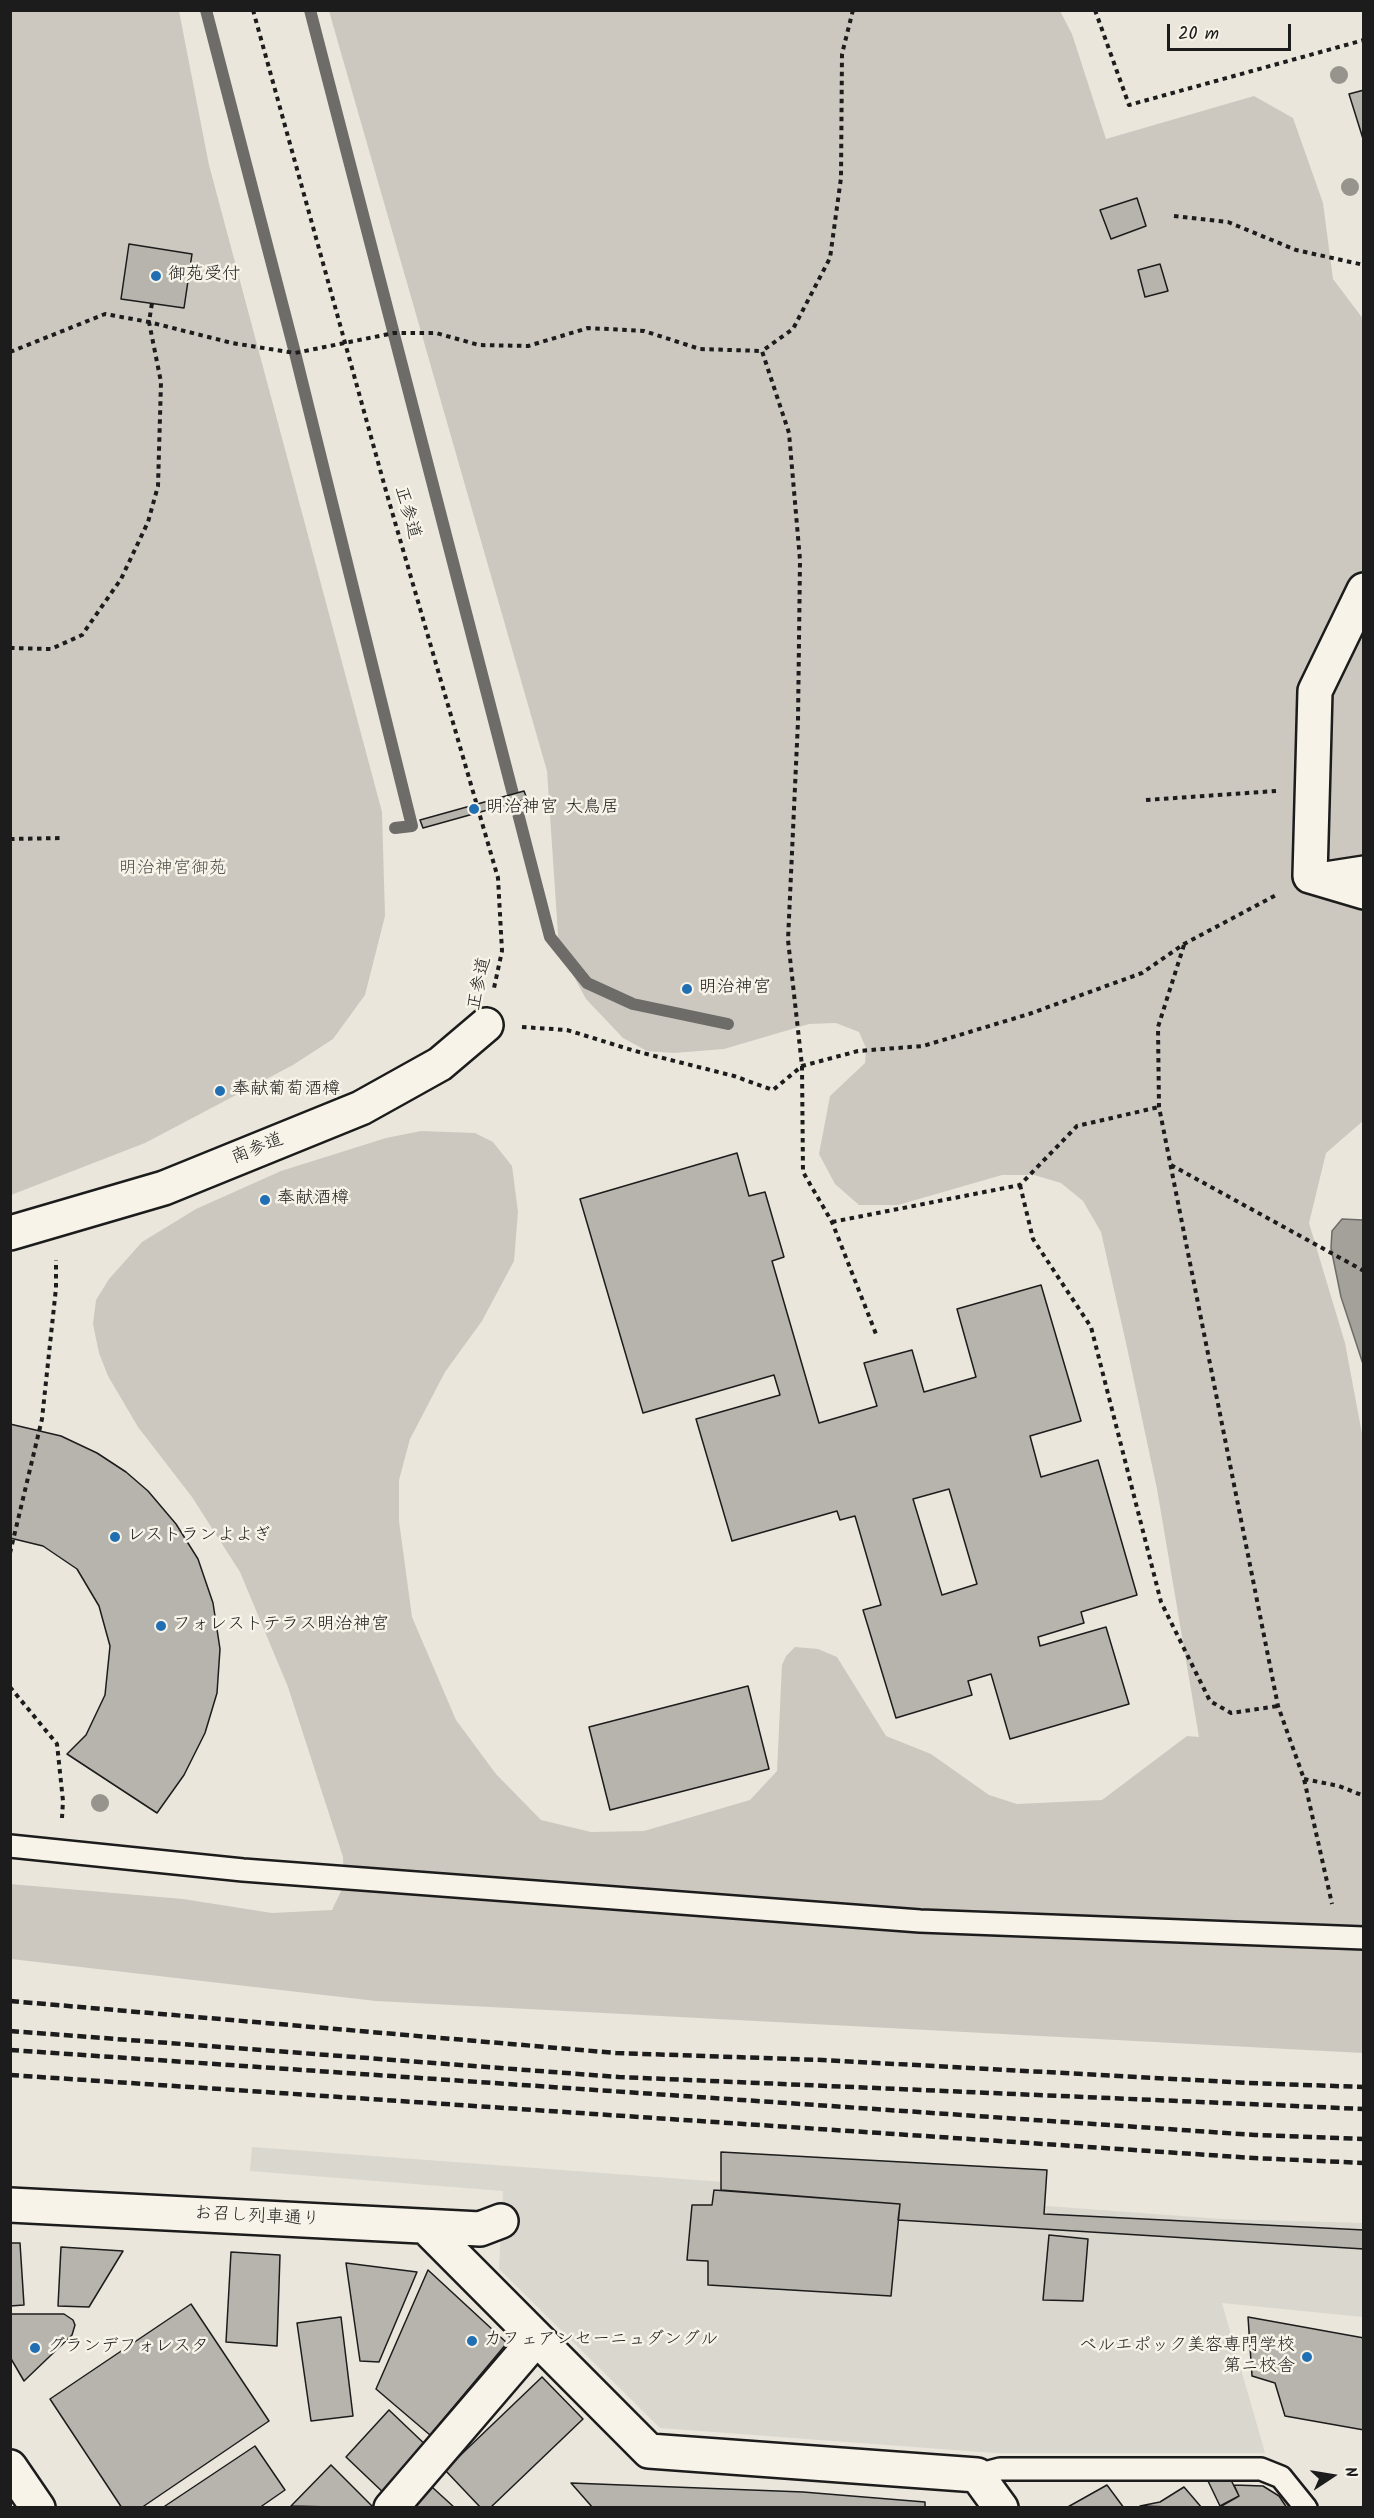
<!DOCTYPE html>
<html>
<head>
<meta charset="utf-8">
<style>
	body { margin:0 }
	#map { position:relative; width:1374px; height:2518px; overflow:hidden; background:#eae6dc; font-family:Kalam,sans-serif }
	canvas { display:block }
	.frame { position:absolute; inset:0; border:12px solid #1c1c1c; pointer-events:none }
	.north { position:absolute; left:1302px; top:2446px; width:60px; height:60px; -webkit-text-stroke:4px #f7f3e8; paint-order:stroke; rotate:78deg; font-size:16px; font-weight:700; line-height:24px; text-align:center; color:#1c1c1c }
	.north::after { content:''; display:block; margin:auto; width:21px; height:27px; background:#1c1c1c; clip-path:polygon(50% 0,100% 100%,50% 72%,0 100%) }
	.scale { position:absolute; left:1167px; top:24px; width:124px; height:27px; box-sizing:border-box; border:3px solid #1c1c1c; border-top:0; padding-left:8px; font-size:18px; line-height:21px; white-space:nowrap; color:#1c1c1c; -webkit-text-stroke:4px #f7f3e8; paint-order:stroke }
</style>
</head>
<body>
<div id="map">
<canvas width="1374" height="2518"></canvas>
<div class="frame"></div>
<div class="north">N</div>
<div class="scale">20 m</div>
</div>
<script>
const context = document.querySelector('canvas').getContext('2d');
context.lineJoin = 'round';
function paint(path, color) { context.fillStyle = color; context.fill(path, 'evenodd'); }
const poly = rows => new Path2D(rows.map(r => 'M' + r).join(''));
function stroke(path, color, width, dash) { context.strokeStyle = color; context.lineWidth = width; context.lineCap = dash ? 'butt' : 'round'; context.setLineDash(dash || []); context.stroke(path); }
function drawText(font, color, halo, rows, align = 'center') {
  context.font = font + ' Kalam,"Klee One",sans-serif'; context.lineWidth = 5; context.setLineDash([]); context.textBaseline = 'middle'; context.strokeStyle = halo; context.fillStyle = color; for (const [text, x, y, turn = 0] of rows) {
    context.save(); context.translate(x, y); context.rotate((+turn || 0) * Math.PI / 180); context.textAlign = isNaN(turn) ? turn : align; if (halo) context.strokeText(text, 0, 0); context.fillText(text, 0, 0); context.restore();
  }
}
paint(poly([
	[252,2147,1222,2219,1363,2223,1363,2317,1222,2303,1265,2453,994,2453,660,2428,499,2269,503,2191,250,2171]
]), '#dad7ce');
paint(poly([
	[11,11,179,11,209,165,382,812,385,916,365,995,333,1039,293,1065,145,1143,11,1195],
	[329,11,1060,11,1072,34,1106,139,1254,96,1293,118,1323,203,1333,279,1364,320,1363,1121,1326,1153,1309,1223,1345,1343,1363,1439,1363,2053,376,2001,11,1959,10,1884,183,1899,272,1913,332,1910,344,1885,343,1857,288,1687,240,1572,192,1497,138,1427,108,1376,99,1353,93,1324,96,1300,109,1279,142,1242,196,1209,281,1171,386,1138,421,1131,475,1133,493,1142,512,1166,518,1212,514,1261,482,1321,445,1372,410,1439,399,1480,399,1521,412,1617,456,1720,496,1774,541,1820,591,1832,644,1831,750,1800,777,1771,782,1665,786,1656,795,1647,818,1649,837,1657,886,1736,931,1754,989,1795,1017,1804,1102,1800,1187,1736,1199,1737,1157,1489,1126,1343,1101,1232,1083,1201,1061,1183,1034,1175,1002,1175,898,1205,859,1205,835,1184,819,1154,830,1096,865,1063,866,1048,859,1032,836,1023,809,1024,724,1049,674,1053,647,1051,623,1038,586,999,559,949,547,771]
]), '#ccc8c0');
const water = poly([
	[1342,1219,1363,1220,1363,1364,1341,1297,1331,1248,1332,1231,1342,1219]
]);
paint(water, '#a3a19a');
stroke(water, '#6d6c68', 1.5);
stroke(poly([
	[206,10,295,353,412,826,395,828],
	[310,10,550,937,587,983,633,1004,728,1024]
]), '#6d6c68', 12);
const building = poly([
	[1364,90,1364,142,1349,94,1364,90],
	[1137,198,1146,226,1111,239,1100,210,1137,198],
	[129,244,192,254,184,308,121,299,129,244],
	[1160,264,1168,291,1145,297,1138,270,1160,264],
	[524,791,527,799,423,828,420,820,524,791],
	[737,1153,749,1196,765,1192,784,1257,772,1261,819,1423,877,1406,864,1363,912,1350,924,1392,976,1377,957,1309,1041,1285,1081,1421,1030,1436,1041,1477,1098,1460,1137,1595,1081,1612,1084,1623,1038,1637,1040,1646,1106,1627,1129,1704,1010,1739,991,1674,968,1681,972,1695,896,1718,863,1610,881,1605,855,1516,840,1520,837,1511,732,1541,696,1419,780,1395,774,1375,643,1413,580,1199,737,1153],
	[949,1489,977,1584,942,1595,913,1499,949,1489],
	[10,1424,61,1436,97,1453,126,1472,148,1491,176,1524,198,1559,213,1603,220,1649,217,1693,205,1733,184,1775,157,1813,67,1754,86,1735,105,1695,110,1646,99,1606,77,1569,43,1546,10,1538,10,1424],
	[748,1686,769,1769,610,1810,589,1727,748,1686],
	[721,2152,1047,2170,1044,2214,1364,2230,1364,2249,898,2220,900,2204,721,2190,721,2152],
	[714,2190,900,2204,891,2296,708,2285,708,2261,687,2260,692,2205,712,2205,714,2190],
	[1049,2235,1088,2239,1083,2301,1043,2300,1049,2235],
	[10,2243,20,2243,24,2305,10,2306,10,2243],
	[61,2247,123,2251,89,2307,58,2306,61,2247],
	[231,2252,280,2255,277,2346,226,2342,231,2252],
	[346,2263,417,2272,379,2362,360,2361,346,2263],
	[428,2270,507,2343,430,2435,376,2389,428,2270],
	[191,2304,269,2421,141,2508,122,2508,50,2399,191,2304],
	[10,2314,64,2314,73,2320,75,2325,72,2335,24,2381,10,2357,10,2314],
	[341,2317,353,2416,311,2421,297,2323,341,2317],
	[1248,2317,1364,2338,1364,2430,1285,2416,1275,2383,1252,2376,1248,2317],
	[542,2377,583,2419,490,2508,481,2508,445,2470,542,2377],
	[389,2410,431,2450,388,2497,346,2457,389,2410],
	[255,2446,285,2490,259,2508,162,2508,255,2446],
	[331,2465,372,2506,371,2508,291,2506,331,2465],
	[1227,2472,1239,2496,1220,2506,1208,2481,1227,2472],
	[571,2483,803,2492,925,2502,925,2508,593,2508,571,2483],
	[1107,2485,1124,2508,1066,2508,1107,2485],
	[1234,2485,1263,2486,1279,2496,1287,2508,1218,2508,1239,2496,1234,2485],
	[432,2487,455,2508,414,2508,432,2487],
	[1184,2487,1202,2508,1140,2506,1160,2502,1184,2487]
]);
paint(building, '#b6b4ac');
stroke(building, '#1c1c1c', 1.5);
const lane = poly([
	[1319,874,1364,867],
	[10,1846,243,1870,920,1921,1364,1938],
	[977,2475,1000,2469,1261,2469,1281,2477,1306,2508]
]);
const street = poly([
	[1364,590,1315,691,1310,876,1364,892],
	[10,1233,164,1188,361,1108,440,1064,486,1025],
	[10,2205,480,2229,501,2221],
	[426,2227,649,2451,977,2475,1001,2508],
	[391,2508,536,2339]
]);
const secondary = poly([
	[10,2467,38,2508]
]);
stroke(lane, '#1c1c1c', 26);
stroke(street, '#1c1c1c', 38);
stroke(secondary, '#1c1c1c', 38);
stroke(poly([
	[253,10,386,491,498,878,502,951,494,988],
	[853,10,842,54,841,178,830,258,793,329,762,351,789,433,800,560,798,721,788,940,802,1066,803,1172,832,1222,876,1334],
	[1095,10,1129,105,1364,40],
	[1174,216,1228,222,1296,250,1364,265],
	[10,352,105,314,149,322,232,343,295,353,394,333,436,333,479,345,528,346,588,328,644,331,700,349,762,351],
	[10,648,51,649,82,635,121,579,148,522,158,486,161,382,149,322,152,303],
	[1146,800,1276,791],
	[10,839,62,838],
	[1184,945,1158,1027,1159,1107,1278,1706,1304,1779,1332,1904],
	[522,1027,567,1030,635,1051,734,1076,773,1090,802,1066,858,1051,923,1046,1029,1014,1142,973,1184,944,1278,894],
	[1171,1165,1364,1271],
	[1020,1185,1033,1239,1091,1327,1161,1602,1210,1701,1231,1713,1278,1706],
	[832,1222,1020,1185,1077,1126,1159,1107],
	[10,1553,42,1419,56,1288,56,1260],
	[10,1687,57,1744,63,1801,62,1818],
	[1304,1779,1339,1786,1364,1796]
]), '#1c1c1c', 4, [4.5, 4.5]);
stroke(lane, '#f7f3e8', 21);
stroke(street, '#f7f3e8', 33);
stroke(secondary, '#f7f3e8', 33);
stroke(poly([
	[10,2001,616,2053,822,2060,1249,2083,1364,2087],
	[10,2031,619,2077,1364,2109],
	[10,2050,1255,2135,1364,2139],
	[10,2075,1254,2158,1364,2163]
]), '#1c1c1c', 4.5, [9, 4.5]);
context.fillStyle = '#96948d';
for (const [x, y] of [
	[1339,75],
	[1350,187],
	[100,1803]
]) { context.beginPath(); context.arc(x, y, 9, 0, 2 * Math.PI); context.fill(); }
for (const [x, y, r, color] of [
	[156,276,6,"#1f6fb2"],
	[474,809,6,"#1f6fb2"],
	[687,989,6,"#1f6fb2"],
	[220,1091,6,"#1f6fb2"],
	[265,1200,6,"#1f6fb2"],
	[115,1537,6,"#1f6fb2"],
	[161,1626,6,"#1f6fb2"],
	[472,2341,6,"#1f6fb2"],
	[35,2348,6,"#1f6fb2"],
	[1307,2357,6,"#1f6fb2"]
]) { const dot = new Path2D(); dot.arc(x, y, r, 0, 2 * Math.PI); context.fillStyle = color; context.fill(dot); stroke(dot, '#f7f3e8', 2); }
drawText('18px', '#1c1c1c', '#f7f3e8', [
	["御苑受付",168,276],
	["明治神宮 大鳥居",486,809],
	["明治神宮",699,989],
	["奉献葡萄酒樽",232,1091],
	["奉献酒樽",277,1200],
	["レストランよよぎ",127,1537],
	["フォレストテラス明治神宮",173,1626],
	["カフェアンセーニュダングル",484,2341],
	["ベルエポック美容専門学校",1295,2347,"right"],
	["第ニ校舎",1295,2368,"right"],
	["グランデフォレスタ",47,2348]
], 'left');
drawText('18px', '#1c1c1c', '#f7f3e8', [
	["正参道",406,513,74],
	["正参道",481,984,-78],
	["南参道",258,1150,-22],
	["お召し列車通り",257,2218,3]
]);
drawText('18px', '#51504d', '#f7f3e8', [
	["明治神宮御苑",173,870]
]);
</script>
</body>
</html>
